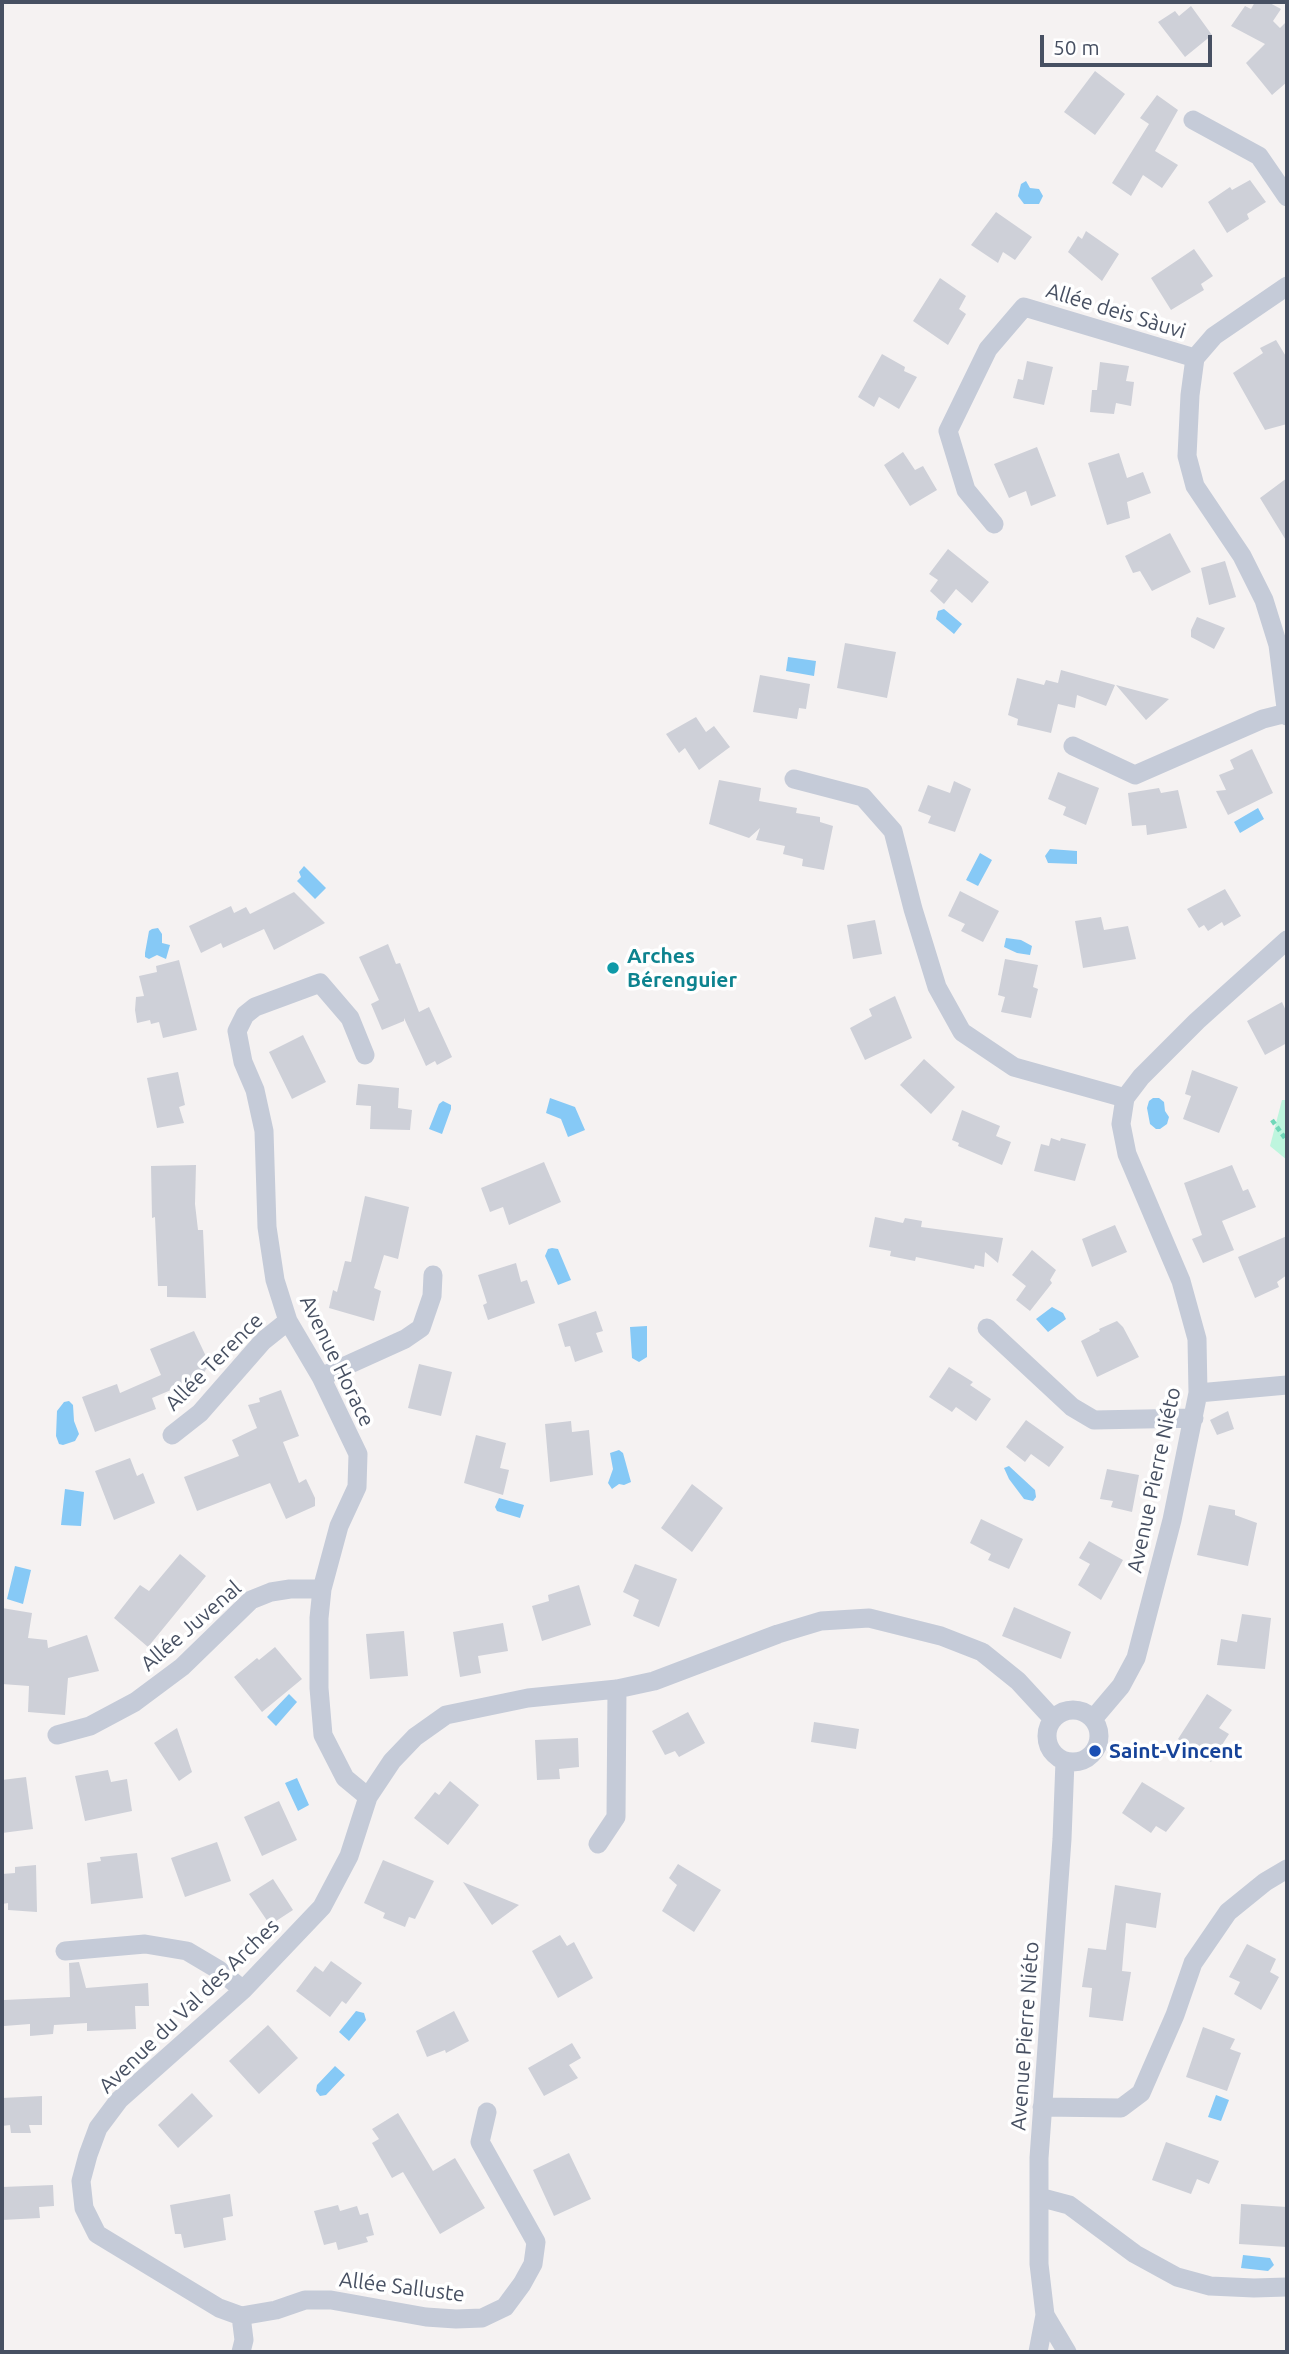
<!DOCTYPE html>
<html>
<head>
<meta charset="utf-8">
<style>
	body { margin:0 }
	#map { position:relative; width:1289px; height:2354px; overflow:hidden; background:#f5f2f2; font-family:Ubuntu,sans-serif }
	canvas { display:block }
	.frame { position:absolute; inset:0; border:4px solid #475062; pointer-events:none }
	.scale { position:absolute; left:1040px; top:35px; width:172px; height:32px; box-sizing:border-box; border:4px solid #475062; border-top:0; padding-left:9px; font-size:21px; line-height:24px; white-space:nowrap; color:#475062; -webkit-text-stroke:5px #fff; paint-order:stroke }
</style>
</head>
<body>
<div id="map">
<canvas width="1289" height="2354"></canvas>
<div class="frame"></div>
<div class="scale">50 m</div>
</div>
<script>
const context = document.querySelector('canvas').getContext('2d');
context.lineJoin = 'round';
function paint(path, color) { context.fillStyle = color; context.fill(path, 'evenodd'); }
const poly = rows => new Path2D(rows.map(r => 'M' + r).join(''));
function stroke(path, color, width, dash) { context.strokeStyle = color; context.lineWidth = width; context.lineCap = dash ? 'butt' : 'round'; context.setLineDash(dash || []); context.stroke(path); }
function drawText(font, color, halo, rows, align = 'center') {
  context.font = font + ' Ubuntu,sans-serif'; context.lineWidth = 7; context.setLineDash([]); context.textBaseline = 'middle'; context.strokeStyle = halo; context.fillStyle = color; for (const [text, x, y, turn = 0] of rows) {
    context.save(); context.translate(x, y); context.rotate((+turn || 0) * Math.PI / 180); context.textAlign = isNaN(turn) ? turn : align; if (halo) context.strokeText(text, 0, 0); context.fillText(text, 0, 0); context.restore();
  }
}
paint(poly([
	[1282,1100,1287,1100,1287,1160,1270,1146]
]), '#bef5de');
paint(poly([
	[1026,181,1030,188,1039,189,1043,196,1039,204,1024,204,1018,196,1021,184],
	[944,609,962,624,954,634,936,619,938,611],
	[788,657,816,661,814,676,786,671],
	[1258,808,1264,819,1240,833,1234,822],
	[1050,849,1077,851,1077,864,1048,863,1045,856],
	[980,853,992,860,978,886,966,880],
	[304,866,326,888,315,899,297,881,301,877,299,872],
	[158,928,162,934,162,943,170,945,166,959,157,955,149,959,145,957,145,953,149,931,152,929],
	[1006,938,1021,940,1032,946,1030,955,1017,953,1004,947],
	[550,1098,575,1107,585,1130,568,1137,561,1119,546,1113],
	[1153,1098,1159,1098,1164,1102,1165,1111,1169,1117,1167,1124,1160,1129,1156,1129,1150,1124,1147,1108,1149,1101],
	[443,1101,451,1105,451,1109,442,1134,429,1129,439,1104],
	[552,1248,558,1249,571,1280,558,1285,545,1256,548,1249],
	[1052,1307,1063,1313,1066,1319,1048,1332,1036,1319],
	[647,1326,647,1357,639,1362,632,1358,630,1327],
	[69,1401,73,1405,74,1421,79,1434,75,1441,63,1445,59,1444,56,1436,57,1411,64,1402],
	[619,1450,623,1453,631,1482,624,1485,619,1484,612,1489,608,1483,613,1469,610,1453],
	[1009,1466,1035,1490,1036,1497,1033,1501,1024,1499,1009,1479,1004,1468],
	[65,1489,84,1492,81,1526,61,1525],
	[499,1498,524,1505,520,1518,497,1511,495,1507],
	[15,1566,31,1570,23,1604,7,1599],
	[289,1694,297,1702,276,1726,267,1717],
	[297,1778,309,1805,298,1811,285,1783],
	[356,2011,364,2013,366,2020,349,2041,339,2032],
	[335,2066,345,2075,326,2095,320,2096,316,2091,317,2085],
	[1216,2095,1229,2100,1221,2121,1208,2117],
	[1243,2255,1270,2258,1274,2265,1268,2271,1241,2268]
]), '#86c9f6');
paint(poly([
	[1255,2,1268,2,1281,9,1273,21,1280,28,1287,21,1287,82,1272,95,1246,63,1265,44,1231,26,1245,6,1251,9],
	[1191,6,1212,35,1185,57,1158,22,1175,11,1179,16],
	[1095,71,1125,94,1095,135,1064,112],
	[1157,95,1178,110,1155,151,1178,165,1162,188,1143,175,1131,196,1112,183,1149,124,1140,118],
	[1250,180,1266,202,1247,214,1249,219,1227,233,1208,202,1230,187,1232,190],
	[996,212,1032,237,1015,260,1003,252,998,263,971,245],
	[1086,231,1119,254,1102,281,1068,252,1078,236,1082,239],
	[1194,249,1213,276,1201,284,1204,290,1171,310,1151,278],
	[940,278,966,296,959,309,966,314,948,345,913,321],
	[1276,340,1287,358,1287,424,1265,430,1233,373,1263,353,1260,348],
	[882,354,905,367,904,371,917,377,899,409,879,397,874,407,858,397],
	[1027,361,1053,367,1044,405,1013,398,1018,379,1023,380],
	[1100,362,1129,366,1126,381,1134,382,1131,406,1116,403,1114,414,1090,412,1092,390,1097,390],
	[1037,447,1056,496,1031,506,1026,491,1009,498,994,464],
	[903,452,915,470,923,466,937,490,910,506,884,465],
	[1119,453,1127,478,1143,472,1151,493,1127,502,1130,518,1107,525,1088,463],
	[1287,478,1287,542,1260,498],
	[1170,533,1191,572,1152,591,1140,571,1133,573,1125,556],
	[948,549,989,582,972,603,956,589,944,604,930,591,938,580,929,574],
	[1225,561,1236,597,1209,605,1201,568],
	[1197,617,1225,628,1214,649,1191,637,1191,630],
	[845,643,896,652,887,698,837,688],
	[1061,670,1115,685,1106,706,1077,695,1075,708,1058,704,1051,733,1017,725,1018,719,1008,715,1017,678,1044,685,1046,680,1058,683],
	[760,675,810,684,806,709,799,708,797,719,753,712],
	[1116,685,1169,699,1146,720],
	[696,717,706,732,714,726,730,747,699,770,685,748,679,753,666,734],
	[1252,749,1273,793,1228,815,1216,791,1226,790,1219,775,1234,769,1230,760],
	[1058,772,1099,788,1086,825,1063,815,1066,807,1048,799],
	[719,780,761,788,759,801,797,808,796,813,820,817,820,822,833,826,824,870,802,866,803,859,783,854,785,846,756,840,760,828,749,838,709,824],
	[954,781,971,789,955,832,928,823,931,816,918,811,928,785,950,793],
	[1159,788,1161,793,1178,790,1187,828,1147,835,1146,825,1132,826,1128,793],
	[1225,889,1241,916,1224,926,1222,922,1208,931,1204,925,1199,928,1187,909],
	[960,891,999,911,983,942,961,931,965,924,948,916],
	[294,892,325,923,274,950,264,929,223,948,221,943,201,953,189,926,231,906,234,913,246,907,250,914],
	[1101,917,1104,930,1128,926,1136,959,1083,968,1075,921],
	[875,920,882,954,853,959,847,925],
	[388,944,396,964,400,963,419,1012,429,1007,452,1057,437,1065,435,1061,426,1066,404,1018,404,1021,382,1030,371,1004,379,1000,359,957],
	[1005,959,1038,965,1033,987,1038,989,1031,1018,1001,1012,1005,997,998,995],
	[179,960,197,1030,163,1038,159,1022,151,1024,150,1020,137,1023,135,1010,136,997,144,996,139,976,157,972,156,966],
	[895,996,912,1038,865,1060,850,1028,872,1016,869,1009],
	[1282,1002,1287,1013,1287,1043,1265,1055,1247,1021],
	[303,1035,326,1082,292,1099,269,1052],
	[924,1059,955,1087,931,1114,900,1085],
	[1192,1070,1238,1087,1219,1133,1183,1119,1191,1096,1185,1094],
	[178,1072,185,1105,179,1107,184,1123,157,1128,147,1078],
	[358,1084,399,1088,398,1108,412,1110,410,1130,370,1129,371,1106,356,1105],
	[962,1110,1000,1126,996,1136,1011,1142,1002,1165,958,1146,959,1143,952,1140],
	[1051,1138,1060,1141,1061,1138,1086,1144,1075,1181,1034,1171,1041,1144,1049,1146],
	[544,1162,561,1202,509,1225,503,1207,490,1212,481,1188],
	[196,1165,195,1204,198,1230,203,1230,206,1298,167,1297,167,1286,158,1286,155,1217,152,1218,151,1166],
	[1232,1165,1243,1191,1248,1189,1256,1207,1222,1221,1234,1250,1203,1263,1192,1239,1202,1235,1184,1183],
	[365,1196,409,1207,398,1259,384,1255,374,1288,381,1291,374,1321,329,1308,333,1290,337,1292,345,1261,351,1262],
	[875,1217,903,1223,905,1218,922,1221,921,1227,1003,1238,998,1263,985,1252,984,1267,975,1265,974,1269,916,1257,915,1261,890,1256,891,1251,869,1247],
	[1115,1225,1127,1252,1092,1267,1082,1239],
	[1287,1236,1287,1275,1277,1282,1279,1287,1255,1298,1238,1257],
	[1032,1250,1056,1270,1050,1280,1052,1283,1030,1311,1016,1300,1026,1286,1012,1275],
	[516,1263,521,1282,527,1280,535,1303,488,1320,483,1305,487,1303,478,1275],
	[596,1311,603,1331,596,1333,603,1352,575,1362,570,1346,565,1347,558,1324],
	[1117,1321,1123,1327,1139,1357,1097,1377,1081,1341,1100,1331,1099,1329],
	[194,1331,211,1367,206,1369,202,1377,152,1398,156,1409,95,1432,82,1397,117,1384,120,1393,161,1375,150,1349],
	[419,1364,452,1372,441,1416,408,1408],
	[949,1367,973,1382,970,1385,991,1399,976,1421,956,1407,952,1412,929,1397],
	[281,1390,299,1436,283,1442,299,1483,306,1479,315,1498,315,1506,286,1519,270,1483,197,1511,184,1477,239,1456,232,1440,257,1428,248,1405,260,1402,259,1398],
	[1228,1411,1234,1429,1217,1435,1210,1420],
	[1026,1420,1064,1447,1049,1467,1031,1454,1025,1462,1006,1447],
	[571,1421,572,1432,589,1430,593,1475,550,1482,545,1424],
	[476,1435,506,1443,500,1468,509,1470,503,1495,464,1483],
	[130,1458,137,1476,143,1473,155,1503,114,1520,95,1471],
	[1107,1469,1139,1475,1132,1512,1111,1507,1113,1501,1100,1499],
	[692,1484,723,1508,692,1552,661,1528],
	[1209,1505,1235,1510,1235,1515,1257,1523,1248,1566,1197,1555],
	[981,1519,1023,1539,1009,1569,988,1560,991,1554,970,1543],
	[1089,1541,1123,1560,1101,1600,1078,1585,1090,1564,1079,1558],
	[180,1554,206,1576,148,1647,114,1618,140,1585,149,1591],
	[635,1564,677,1579,659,1627,633,1616,639,1600,623,1592],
	[579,1585,591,1625,542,1641,532,1606,549,1601,548,1595],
	[1014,1607,1071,1632,1061,1659,1002,1636],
	[2,1608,32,1613,28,1638,47,1640,48,1648,87,1635,99,1671,68,1678,65,1715,28,1712,29,1686,2,1684],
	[1242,1614,1271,1618,1265,1669,1217,1665,1221,1639,1237,1642],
	[503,1623,508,1651,478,1656,481,1673,460,1677,453,1632],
	[404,1631,408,1676,370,1679,366,1634],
	[275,1647,302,1679,262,1712,234,1677,257,1658,259,1660],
	[1207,1694,1232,1710,1219,1728,1229,1734,1211,1762,1178,1739],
	[688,1712,705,1743,679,1757,675,1751,665,1755,652,1731],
	[814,1722,859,1729,856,1749,811,1742],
	[177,1728,192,1772,179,1781,154,1743],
	[578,1738,579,1767,559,1769,560,1779,537,1780,535,1740],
	[108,1770,111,1782,127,1779,132,1811,85,1821,75,1776],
	[26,1777,33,1829,2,1833,2,1780],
	[450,1781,479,1805,448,1845,414,1818,435,1792,439,1795],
	[1142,1782,1185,1808,1166,1832,1156,1826,1151,1833,1122,1813],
	[279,1801,297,1840,262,1856,244,1817],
	[217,1842,231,1881,185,1897,171,1858],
	[137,1853,143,1898,91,1904,87,1863,101,1861,100,1857],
	[383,1860,434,1881,415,1919,409,1917,405,1927,383,1918,385,1913,364,1903],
	[678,1864,721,1890,694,1932,662,1911,677,1885,669,1878],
	[36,1865,37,1912,8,1910,8,1903,2,1904,2,1874,15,1873,15,1867],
	[273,1879,293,1910,270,1925,249,1894],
	[463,1882,519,1905,492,1925],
	[1115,1885,1161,1893,1156,1928,1126,1923,1122,1971,1131,1972,1123,2021,1089,2017,1092,1988,1082,1987,1088,1948,1106,1950],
	[560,1935,567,1946,574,1942,593,1978,558,1998,532,1951],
	[1247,1944,1276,1959,1270,1972,1279,1977,1261,2010,1234,1994,1240,1982,1229,1977],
	[331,1961,362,1983,346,2004,342,2001,330,2017,296,1991,315,1966,323,1972],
	[79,1962,86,1988,148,1983,149,2006,135,2006,136,2029,87,2031,87,2023,54,2025,53,2034,30,2036,30,2024,4,2026,4,2000,70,1997,69,1963],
	[454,2011,469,2041,446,2053,445,2050,427,2057,416,2031],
	[268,2025,298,2058,259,2094,229,2061],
	[1203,2027,1235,2039,1230,2049,1241,2053,1227,2091,1186,2077],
	[572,2043,581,2058,569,2065,578,2078,544,2096,528,2068],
	[192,2093,213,2116,178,2148,158,2125],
	[42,2096,42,2125,29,2125,31,2133,11,2133,10,2125,2,2126,2,2098],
	[398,2113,433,2171,455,2158,485,2208,440,2234,403,2172,392,2178,372,2143,379,2139,372,2129],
	[1166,2142,1219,2161,1209,2184,1197,2179,1191,2194,1152,2180],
	[569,2153,591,2199,554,2216,533,2170],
	[53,2185,54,2206,39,2207,40,2218,2,2220,2,2187],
	[230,2194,233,2216,223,2218,226,2240,184,2248,181,2234,175,2234,170,2205],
	[1241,2204,1287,2207,1287,2247,1239,2244],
	[338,2205,340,2211,357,2206,360,2215,368,2213,374,2235,366,2237,368,2242,338,2250,336,2242,324,2245,314,2211]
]), '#ced0d8');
stroke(poly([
	[1272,1120,1287,1141]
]), '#71d7b9', 4.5, [5, 3.5]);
stroke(poly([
	[1193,120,1259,156,1287,197],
	[1287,286,1214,336,1195,358,1190,395,1187,456,1195,486,1242,556,1264,600,1278,645,1287,716],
	[994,524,966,490,948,431,988,349,1024,307,1195,358],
	[1073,746,1135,775,1263,719,1287,713],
	[794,779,863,797,893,831,913,909,937,987,962,1032,1014,1067,1125,1098],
	[365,1055,350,1018,320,983,255,1007,245,1015,237,1031,243,1062,255,1090,264,1131,267,1227,275,1280,288,1321,321,1377,358,1454,357,1487,339,1526,322,1589,319,1618,319,1688,323,1735,345,1778,368,1797],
	[987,1328,1072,1407,1094,1420,1194,1418],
	[321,1377,405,1339,421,1328,432,1296,433,1275],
	[1198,1393,1287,1385],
	[172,1435,200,1413,263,1341,288,1321],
	'1047 1736a26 26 0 1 1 52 0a26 26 0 1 1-52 0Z',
	[1093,1719,1121,1686,1136,1658,1172,1520,1198,1393,1197,1339,1181,1281,1127,1154,1121,1124,1125,1098,1141,1077,1197,1021,1287,940],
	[57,1735,90,1726,135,1702,182,1667,251,1600,271,1592,290,1589,322,1589],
	[598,1844,616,1817,617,1689],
	[65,1951,145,1944,187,1951,219,1970,243,1990],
	[1042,2107,1121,2108,1141,2093,1175,2015,1193,1963,1228,1912,1265,1882,1287,1869],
	[1039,2197,1069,2205,1135,2254,1177,2277,1210,2286,1254,2288,1287,2287],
	[1045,2315,1067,2352],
	[241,2316,276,2310,305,2300,331,2300,426,2317,456,2319,482,2318,505,2307,522,2284,533,2264,536,2242,480,2142,487,2112],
	[241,2352,244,2340,241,2316,219,2308,97,2234,84,2208,81,2181,88,2155,98,2128,119,2100,243,1990,322,1907,349,1856,368,1797,392,1761,415,1737,446,1715,528,1698,617,1689,654,1681,778,1634,821,1621,869,1618,941,1636,982,1652,1018,1681,1053,1719],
	[1038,2352,1045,2315,1039,2264,1039,2158,1062,1839,1065,1761]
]), '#c5cbd8', 19);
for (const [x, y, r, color] of [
	[613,968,7,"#0f9aa8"],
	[1095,1751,7,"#1a4fb4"]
]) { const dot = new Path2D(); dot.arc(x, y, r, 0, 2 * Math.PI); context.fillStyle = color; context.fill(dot); stroke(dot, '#fff', 2.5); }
drawText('21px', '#475062', '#fff', [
	["Allée deis Sàuvi",1116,311,17],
	["Avenue Horace",337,1361,64],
	["Allée Terence",214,1362,-45],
	["Avenue Pierre Niéto",1154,1480,-78],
	["Allée Juvenal",191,1626,-41],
	["Avenue du Val des Arches",189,2006,-44],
	["Avenue Pierre Niéto",1025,2036,-86],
	["Allée Salluste",402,2287,7]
]);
drawText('bold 21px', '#0d838f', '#fff', [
	["Arches",627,956],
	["Bérenguier",627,980]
], 'left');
drawText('bold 21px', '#164399', '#fff', [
	["Saint-Vincent",1109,1751]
], 'left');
</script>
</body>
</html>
